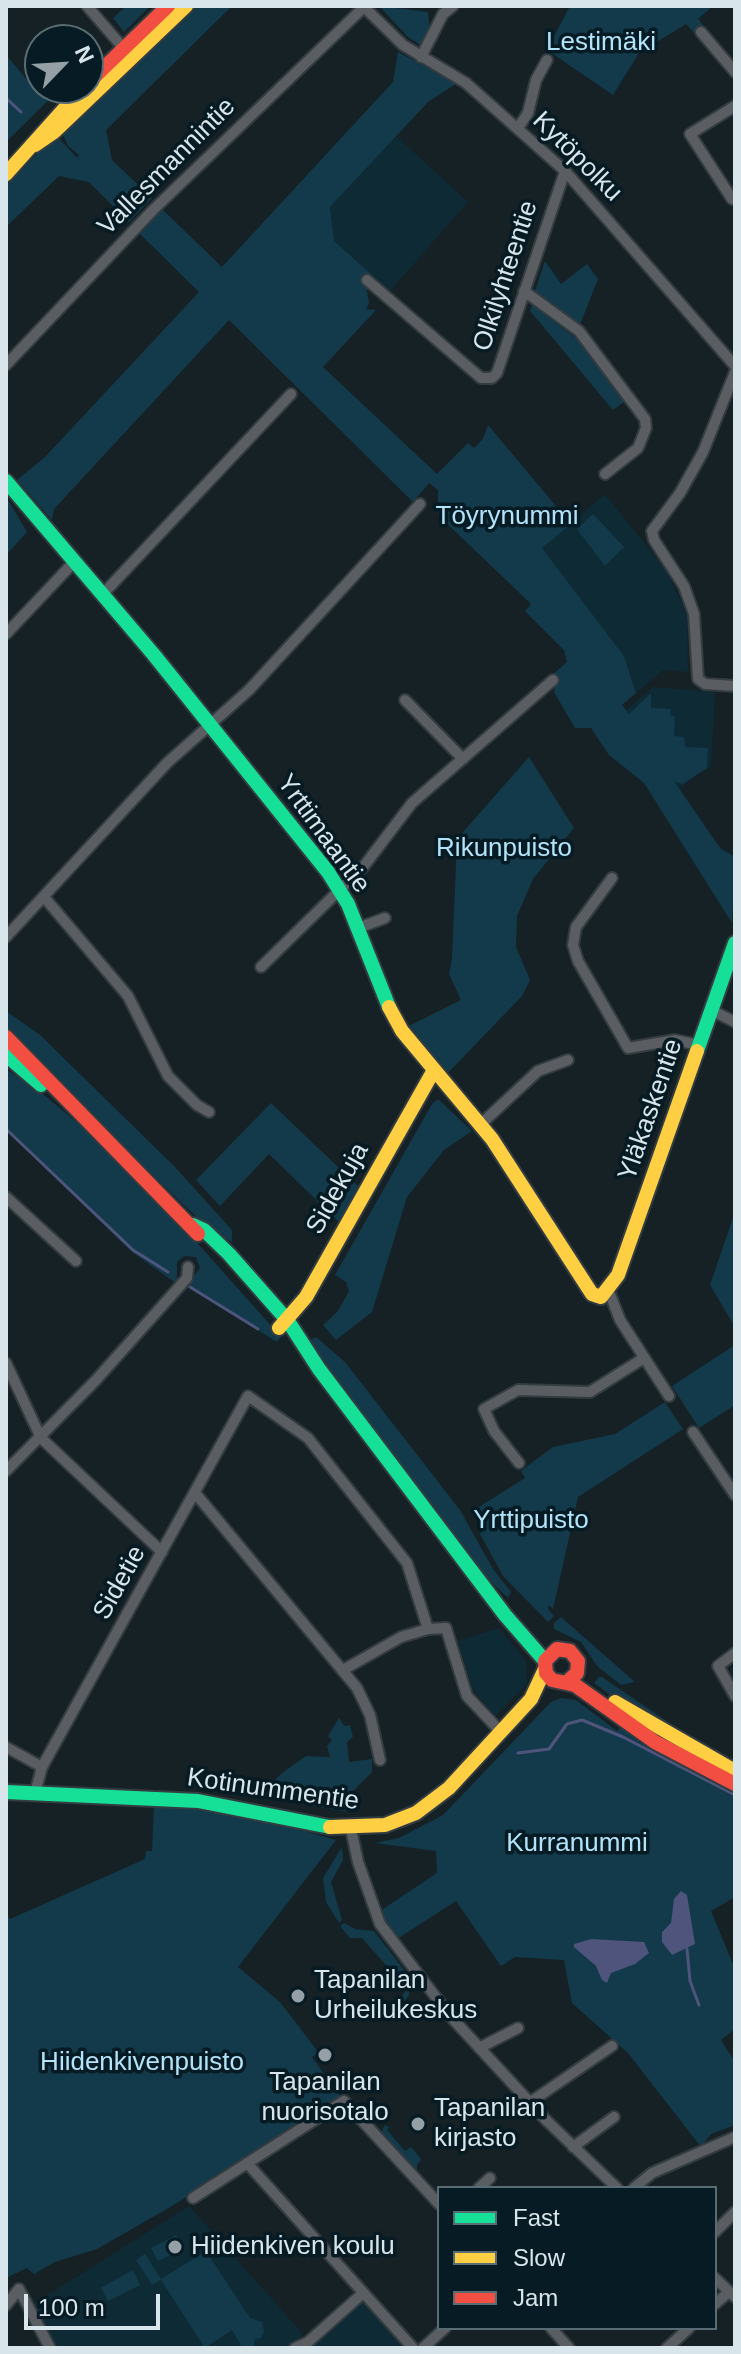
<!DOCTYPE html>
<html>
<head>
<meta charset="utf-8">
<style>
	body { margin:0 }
	#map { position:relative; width:741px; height:2354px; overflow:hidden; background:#162126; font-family:Arial,sans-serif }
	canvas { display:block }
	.frame { position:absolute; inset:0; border:8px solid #d8e5eb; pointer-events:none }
	.legend { position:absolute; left:437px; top:2186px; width:280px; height:144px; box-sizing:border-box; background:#061b23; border:2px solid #5a6c73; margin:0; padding:10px 14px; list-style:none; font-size:24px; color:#d8e5eb }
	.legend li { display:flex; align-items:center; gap:16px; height:40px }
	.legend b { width:40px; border:2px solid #5a6c73 }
	.north { position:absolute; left:24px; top:24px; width:80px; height:80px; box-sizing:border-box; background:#061b23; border:2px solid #5a6c73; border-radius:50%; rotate:65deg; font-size:22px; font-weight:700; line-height:32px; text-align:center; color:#d8e5eb }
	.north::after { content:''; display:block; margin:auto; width:28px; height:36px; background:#94a0a6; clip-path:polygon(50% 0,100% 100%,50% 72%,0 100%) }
	.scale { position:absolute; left:24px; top:2294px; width:136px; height:36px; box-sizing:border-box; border:4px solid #d8e5eb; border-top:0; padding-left:10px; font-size:24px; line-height:28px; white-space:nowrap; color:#d8e5eb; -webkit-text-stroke:6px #061b23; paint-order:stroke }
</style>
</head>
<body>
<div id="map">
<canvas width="741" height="2354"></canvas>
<div class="frame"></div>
<ul class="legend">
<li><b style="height:10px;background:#16e098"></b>Fast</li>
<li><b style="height:10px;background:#ffcf43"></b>Slow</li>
<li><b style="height:10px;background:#f24e42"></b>Jam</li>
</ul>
<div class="north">N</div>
<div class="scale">100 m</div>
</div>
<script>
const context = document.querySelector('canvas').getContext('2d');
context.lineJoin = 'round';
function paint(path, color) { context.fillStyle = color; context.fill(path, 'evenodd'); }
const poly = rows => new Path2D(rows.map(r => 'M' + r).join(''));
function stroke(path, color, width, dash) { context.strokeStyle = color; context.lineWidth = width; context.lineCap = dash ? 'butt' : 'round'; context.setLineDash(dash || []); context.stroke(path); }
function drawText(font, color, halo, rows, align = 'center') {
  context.font = font + ' Arial,sans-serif'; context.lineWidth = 7; context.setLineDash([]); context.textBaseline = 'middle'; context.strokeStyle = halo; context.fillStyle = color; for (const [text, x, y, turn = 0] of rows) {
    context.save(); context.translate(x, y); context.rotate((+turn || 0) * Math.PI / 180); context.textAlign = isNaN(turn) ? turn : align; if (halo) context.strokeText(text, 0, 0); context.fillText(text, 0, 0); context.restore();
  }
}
paint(poly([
	[396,136,468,202,390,291,334,241,330,207],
	[605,494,668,573,687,616,688,672,663,670,636,693,624,656,542,548],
	[653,687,715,692,711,766,679,788,626,710],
	[499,1628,526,1661,527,1684,495,1716,473,1690,458,1641],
	[189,2206,303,2334,287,2348,42,2348,24,2310],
	[362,2299,406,2348,306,2348]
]), '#0e2a35');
paint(poly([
	[126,6,150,6,124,32,113,18],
	[191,6,232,6,106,130,112,160,152,198,129,222,89,182,59,176,6,227,6,185,56,135,77,158,79,155,68,146,61,130],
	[379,6,428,12,430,32,422,46,408,37],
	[570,6,713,6,698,19,710,33,701,40,686,24,639,53,613,95,547,50],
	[398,52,457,83,428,102,330,207,334,241,371,274,365,280,369,303,366,309,376,310,323,367,437,474,468,443,474,448,483,439,488,425,571,524,542,548,624,656,636,693,622,705,629,714,651,693,651,708,671,709,670,715,675,716,674,736,684,737,685,747,708,748,707,768,682,784,674,781,720,848,735,857,732,923,644,783,609,755,591,728,575,728,554,692,556,681,551,676,567,662,564,650,525,611,531,604,438,515,438,490,429,483,413,502,229,320,54,509,52,520,17,480,45,457,199,292,138,232,162,209,222,267,393,82],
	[6,55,29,82,40,73,40,88,61,88,8,140],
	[545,261,561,284,587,264,598,279,579,327,534,294],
	[532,305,577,339,625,401,613,410,530,311],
	[8,500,27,532,6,555,6,502],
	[593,514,624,547,605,566,577,529],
	[529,757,574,828,533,879,517,916,516,947,530,980,522,996,447,1074,409,1026,461,1000,449,974,452,959,457,839],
	[6,1011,40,1035,174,1166,232,1230,232,1242,214,1233,188,1209,6,1032],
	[6,1070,27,1081,79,1124,160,1201,281,1337,277,1342,186,1286,200,1268,196,1257,184,1256,177,1262,177,1284,132,1252,6,1130],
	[438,1099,472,1131,444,1150,407,1197,372,1312,336,1340,323,1325,338,1311,349,1291,346,1282,335,1275,432,1104],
	[271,1103,360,1188,340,1223,269,1154,220,1206,196,1180],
	[735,1212,735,1327,710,1285],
	[316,1337,345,1362,460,1510,493,1569,511,1592,508,1598,484,1575,307,1342],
	[735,1345,735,1405,699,1428,672,1386],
	[665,1402,683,1429,578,1497,553,1609,549,1605,548,1609,554,1616,548,1622,503,1576,480,1534,484,1527,471,1512,525,1478,521,1471,553,1447,615,1434],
	[561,1617,635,1682,621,1685,597,1666,581,1642,554,1629,554,1623],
	[599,1677,602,1677,696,1741,617,1700,594,1683],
	[561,1698,576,1700,617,1731,620,1727,735,1789,735,1897,711,1911,735,1969,735,2029,721,2040,735,2062,735,2125,711,2134,701,2147,628,2053,572,2003,564,1960,515,1957,501,1966,456,1901,397,1939,380,1911,437,1873,436,1851,375,1843,399,1838,443,1815,551,1702],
	[339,1718,344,1726,350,1725,353,1737,347,1742,349,1762,372,1759,372,1772,348,1796,349,1812,258,1797,282,1773,306,1756,330,1757,327,1746,332,1740,328,1736],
	[154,1806,202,1810,291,1827,336,1840,238,1967,280,2002,319,2053,312,2057,342,2099,172,2206,97,2249,55,2262,34,2274,27,2268,6,2278,6,1913,10,1919,145,1859,146,1851,152,1851],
	[342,1847,343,1860,331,1882,342,1920,339,1923,326,1902,323,1878],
	[344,1923,355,1929,374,1931,408,1975,409,1995,397,2010,394,2008,407,1989,362,1938,350,1938,340,1926],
	[385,2125,389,2127,387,2130,405,2151,411,2147,418,2155,421,2160,417,2165,417,2175,381,2133],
	[176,2235,183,2249,158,2261,151,2248],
	[206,2251,250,2318,262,2322,264,2331,261,2338,255,2339,253,2348,235,2348,241,2345,232,2330,205,2348,161,2280,152,2285,136,2260,145,2254,161,2279],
	[133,2270,140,2285,108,2301,101,2288,89,2294]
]), '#123a4a');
paint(poly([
	[681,1891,687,1895,695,1944,672,1955,662,1942,662,1932,671,1923,674,1899],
	[591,1939,644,1942,649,1953,635,1964,611,1973,607,1983,602,1980,596,1966,574,1947,574,1944]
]), '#4e547b');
stroke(poly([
	[6,98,21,112],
	[6,1129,133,1250,168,1272],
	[190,1287,258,1329],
	[518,1753,549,1749,567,1724,582,1720,623,1737,735,1795],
	[687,1949,690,1981,699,2005]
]), '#4e547b', 3);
const street = poly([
	[87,6,126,51],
	[701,32,735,72],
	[421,57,443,14,453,6],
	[518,128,528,113,536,80,547,60],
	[732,199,690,134,735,106],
	[367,280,481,378,492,378,497,373,565,171],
	[524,291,579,331,645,419,646,428,638,448,605,474],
	[6,365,153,210,364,7,403,45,466,83,565,171,735,366],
	[735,372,703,452,680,493,652,531,654,540,684,586,694,614,698,679,705,684,735,686],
	[102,595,291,394],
	[6,634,74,562],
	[405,700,463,759],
	[612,878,576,927,573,945,578,961,628,1048,675,1040,699,1045],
	[44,897,128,996,168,1076,197,1105,209,1112],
	[358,928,385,918],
	[6,937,167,763,249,690,420,504],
	[261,967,364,866,412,803,553,680],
	[711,1010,735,1022],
	[481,1124,538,1071,568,1060],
	[6,1197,76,1261],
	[608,1289,620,1320,669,1396],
	[6,1363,41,1438,162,1552],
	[693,1432,735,1495],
	[519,1463,494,1431,484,1409,518,1390,590,1392,644,1358],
	[6,1471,96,1380,187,1278,188,1267],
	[196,1494,357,1688,370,1715,380,1760],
	[735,1653,718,1666,735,1696],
	[343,1670,401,1637,428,1629],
	[6,1747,42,1767],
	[35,1793,42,1767,248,1396,308,1438,407,1563,428,1629,446,1628,467,1696,501,1732],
	[351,1829,358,1862,380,1924,451,2017,547,2121,617,2188],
	[479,2048,518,2028],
	[529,2103,612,2046],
	[573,2147,614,2117],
	[247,2163,413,2348],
	[479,2188,490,2178],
	[634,2188,652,2173,735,2137],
	[193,2198,344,2101,439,2204],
	[715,2232,735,2212],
	[715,2278,735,2297],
	[715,2304,729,2292],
	[6,2305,19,2289,50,2348],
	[551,2328,569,2348],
	[295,2348,308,2342,362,2294],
	[423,2348,445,2328],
	[667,2348,689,2328]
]);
const fast = poly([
	[6,481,154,655,328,872,348,904,389,1007],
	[697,1051,735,943],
	[6,1055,41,1085],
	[193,1225,204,1230,229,1254,288,1321,319,1369,505,1615,545,1661],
	[6,1792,198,1801,330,1827]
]);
const slow = poly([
	[35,145,54,132,186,6],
	[6,174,83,88],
	[389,1007,402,1031,492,1139,592,1294,601,1297,618,1275,697,1051],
	[279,1328,306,1297,434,1070],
	[615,1702,735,1771],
	[330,1827,385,1825,416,1813,449,1788,531,1699,545,1669]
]);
const jam = poly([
	[88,83,168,6],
	[6,1037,198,1234],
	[567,1682,577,1673,578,1661,570,1651,557,1649,545,1661,546,1673,552,1680,575,1685,655,1742,735,1784]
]);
stroke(street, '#333c40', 14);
stroke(fast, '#333c40', 18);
stroke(slow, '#333c40', 18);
stroke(jam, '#333c40', 18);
stroke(street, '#5a5d61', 10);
stroke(fast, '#16e098', 14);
stroke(slow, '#ffcf43', 14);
stroke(jam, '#f24e42', 14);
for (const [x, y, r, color] of [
	[298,1996,8,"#94a0a6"],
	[325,2055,8,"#94a0a6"],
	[418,2124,8,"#94a0a6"],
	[175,2247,8,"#94a0a6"]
]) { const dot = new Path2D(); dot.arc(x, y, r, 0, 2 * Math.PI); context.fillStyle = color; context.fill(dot); stroke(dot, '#061b23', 3); }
drawText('26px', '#b2e3f9', '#061b23', [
	["Lestimäki",601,43],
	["Töyrynummi",507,517],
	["Rikunpuisto",504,849],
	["Yrttipuisto",531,1521],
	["Kurranummi",577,1844],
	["Hiidenkivenpuisto",142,2063]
]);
drawText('26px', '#d8e5eb', '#061b23', [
	["Kytöpolku",577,157,45],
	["Vallesmannintie",167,167,-45],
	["Olkilyhteentie",506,276,-72],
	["Yrttimaantie",323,834,54],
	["Yläkaskentie",651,1110,-71],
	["Sidekuja",338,1189,-61],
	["Sidetie",120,1583,-61],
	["Kotinummentie",273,1790,8]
]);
drawText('26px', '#d8e5eb', '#061b23', [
	["Tapanilan",314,1981],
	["Urheilukeskus",314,2011],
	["Tapanilan",325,2083,"center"],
	["nuorisotalo",325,2113,"center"],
	["Tapanilan",434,2109],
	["kirjasto",434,2139],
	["Hiidenkiven koulu",191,2247]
], 'left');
</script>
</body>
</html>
